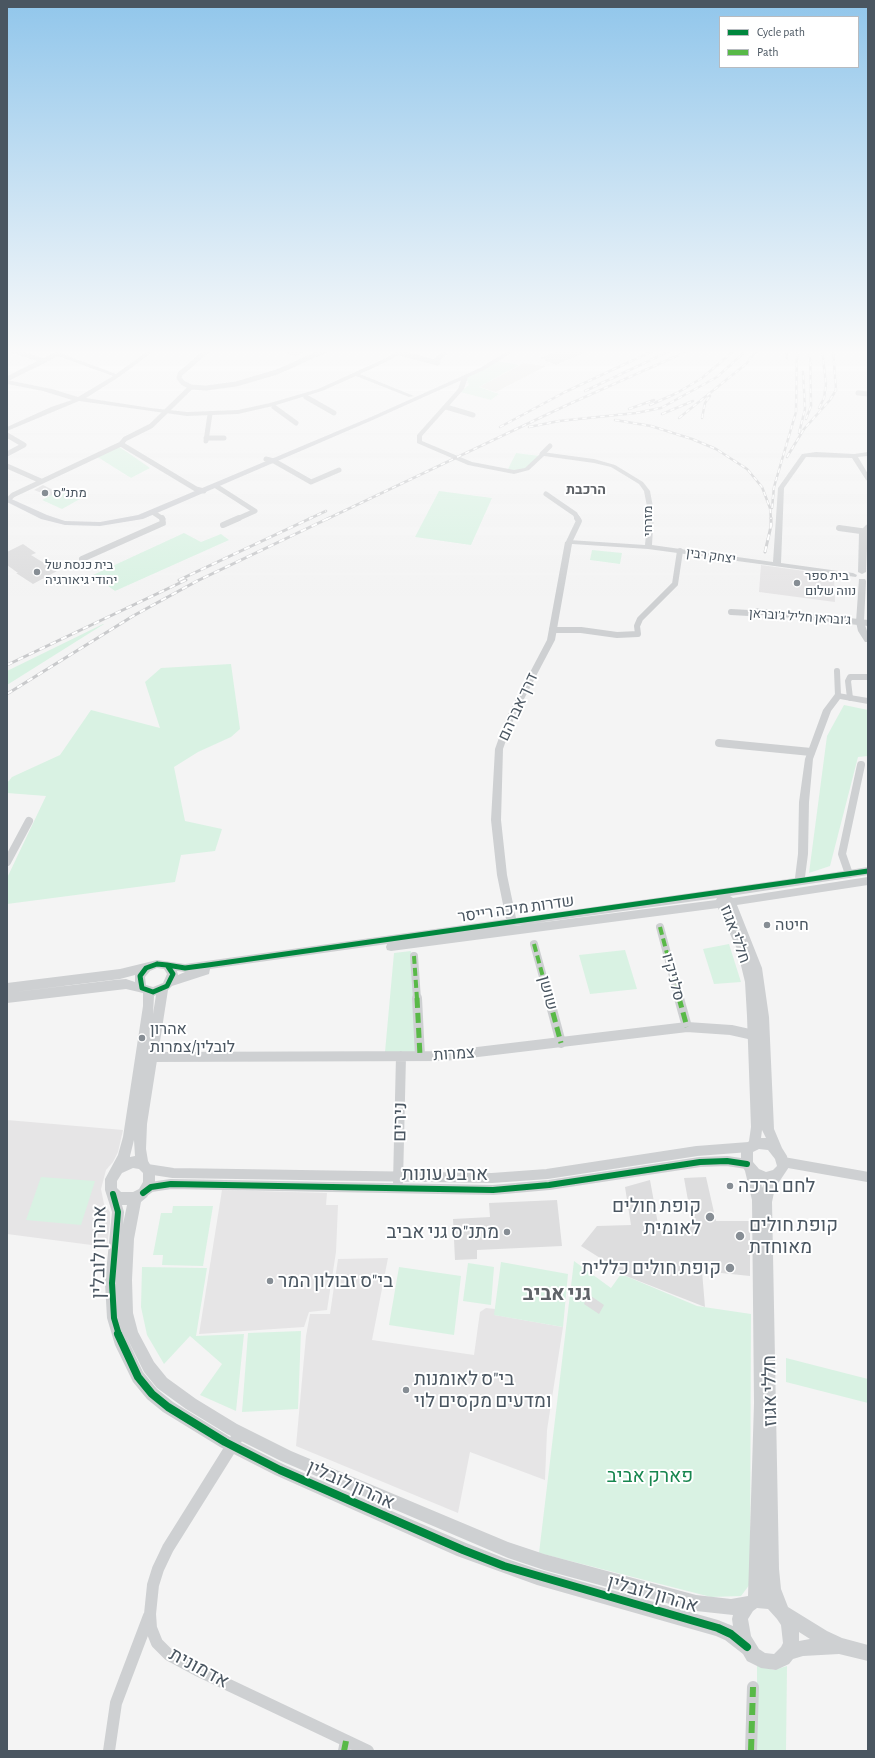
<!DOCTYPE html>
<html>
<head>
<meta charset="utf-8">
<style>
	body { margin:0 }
	#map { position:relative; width:875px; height:1758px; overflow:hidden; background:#f4f4f4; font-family:"Alegreya Sans",sans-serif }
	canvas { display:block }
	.frame { position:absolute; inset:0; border:8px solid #4a5661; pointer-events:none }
	.legend { position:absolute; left:719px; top:16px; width:140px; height:52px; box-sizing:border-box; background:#fff; border:1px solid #b7bbc0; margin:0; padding:5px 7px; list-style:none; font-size:12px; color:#4a5661 }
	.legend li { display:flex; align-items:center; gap:8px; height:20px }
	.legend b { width:20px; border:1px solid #b7bbc0 }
</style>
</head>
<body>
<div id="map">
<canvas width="875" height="1758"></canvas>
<div class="frame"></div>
<ul class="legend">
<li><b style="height:5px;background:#00873e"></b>Cycle path</li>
<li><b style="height:5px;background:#58b947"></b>Path</li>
</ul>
</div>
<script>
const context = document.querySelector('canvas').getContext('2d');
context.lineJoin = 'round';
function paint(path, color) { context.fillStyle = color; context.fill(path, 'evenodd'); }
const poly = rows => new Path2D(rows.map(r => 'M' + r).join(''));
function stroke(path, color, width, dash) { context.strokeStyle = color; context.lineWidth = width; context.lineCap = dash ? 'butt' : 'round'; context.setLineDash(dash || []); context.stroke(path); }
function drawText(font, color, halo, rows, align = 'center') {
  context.font = font + ' "Alegreya Sans",Heebo,sans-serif'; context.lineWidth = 4; context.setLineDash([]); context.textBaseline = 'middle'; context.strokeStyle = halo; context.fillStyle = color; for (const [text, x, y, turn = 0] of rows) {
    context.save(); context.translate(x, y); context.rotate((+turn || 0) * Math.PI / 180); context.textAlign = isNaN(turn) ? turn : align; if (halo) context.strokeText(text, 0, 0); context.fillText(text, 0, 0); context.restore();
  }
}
paint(poly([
	[524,363,546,366,496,392,479,387]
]), '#e8e7e3');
paint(poly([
	[761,565,834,575,835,602,759,592],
	[7,1120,123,1130,118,1152,113,1162,106,1170,101,1189,104,1204,110,1212,110,1223,107,1247,7,1234],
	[222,1190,327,1193,326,1205,338,1205,336,1252,327,1310,309,1312,304,1327,199,1334],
	[388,1258,372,1340,474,1355,480,1312,486,1308,495,1309,495,1315,563,1327,547,1430,545,1480,470,1452,458,1513,296,1446,306,1336,310,1314,330,1314,338,1259]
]), '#e6e5e6');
paint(poly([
	[498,361,519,365,479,387,499,394,491,400,460,392,469,385,466,378],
	[119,447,127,452,150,468,131,478,96,456],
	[516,453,540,456,527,469,507,471],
	[61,490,80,499,62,509,42,500],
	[439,491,492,498,471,545,415,537],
	[184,533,201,542,221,534,229,540,115,591,93,575],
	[592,550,622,553,620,564,590,560],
	[103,624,104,624,7,685,7,671],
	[231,664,240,729,231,737,198,752,174,767,185,821,222,829,215,851,181,855,175,882,7,904,7,878,46,796,7,793,7,783,12,777,60,755,91,710,160,728,145,682,161,668],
	[844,705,868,710,868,756,858,757,830,866,809,873,827,736],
	[729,944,741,982,714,984,703,949],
	[625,950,637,989,590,994,579,955],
	[411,951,416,1052,385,1052,394,953],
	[41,1177,95,1181,81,1225,26,1220],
	[173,1206,213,1206,203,1266,162,1265,163,1255,153,1255,161,1213,172,1213],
	[574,1261,611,1288,621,1274,697,1306,751,1314,750,1584,741,1596,711,1597,539,1553],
	[501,1262,568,1274,563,1327,494,1315],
	[468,1263,494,1267,491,1305,463,1301],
	[142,1267,207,1268,196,1336,244,1334,236,1411,200,1395,222,1364,190,1336,164,1364,147,1335,141,1307],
	[399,1267,461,1276,454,1335,389,1325],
	[301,1331,298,1409,242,1412,248,1333],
	[786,1358,868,1379,868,1403,786,1382],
	[757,1665,774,1670,787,1666,786,1751,757,1751]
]), '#d9f2e3');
paint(poly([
	[279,350,310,350,294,356],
	[559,350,590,350,556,365,540,358],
	[43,485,57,492,50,496,34,490],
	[23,544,36,553,31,555,57,571,33,584,16,573,18,573,7,565,7,552],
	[706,1177,716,1221,750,1221,750,1276,702,1271,705,1307,621,1274,616,1268,581,1246,597,1226,631,1225,625,1187,650,1180,658,1224,692,1223,684,1178],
	[557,1200,562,1246,477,1250,477,1259,455,1260,453,1219,490,1217,489,1203],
	[588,1294,604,1305,599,1314,584,1304]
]), '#ddddde');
stroke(poly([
	[11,350,41,360],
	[208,350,180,374,179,378,183,383,191,387,206,388,236,384,277,372,326,350],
	[399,353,438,363],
	[434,362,445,353],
	[7,379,57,354],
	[858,393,868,394],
	[306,397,334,413],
	[274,407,296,423],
	[446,407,473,415],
	[7,435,24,445,7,454],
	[206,438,224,438],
	[206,441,210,414],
	[121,444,196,489,204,491],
	[542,454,550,446],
	[266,459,274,461,311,482,339,470],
	[7,466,41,481],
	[216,486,255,511,237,519],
	[546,494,575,514,578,519],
	[8,500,13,495,121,444,125,439,151,426,191,387],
	[154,513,163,519]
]), '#ced0d2', 5);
stroke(poly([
	[223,525,239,518],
	[839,528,868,532],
	[569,542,579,521,577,518],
	[82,559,163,523,162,518],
	[731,612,749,613,754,611,868,623],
	[552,630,581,630,617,635,638,634,637,626,640,619,675,584,680,551],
	[837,671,838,696],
	[850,698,848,681,850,677,868,677]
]), '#ced0d2', 6);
stroke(poly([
	[719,743,811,752],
	[7,862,29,821],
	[849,874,842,854,861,765],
	[660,927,679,999],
	[534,944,549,999],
	[414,956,417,999]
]), '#ced0d2', 8);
stroke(poly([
	[417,998,420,1056],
	[549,998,561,1043],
	[679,998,687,1027],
	[148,1057,444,1056,687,1027,731,1030,758,1036],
	[783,1162,868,1177],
	[147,1169,173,1173,492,1178,547,1174,697,1151,749,1147],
	[398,1182,401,1056],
	[144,1192,151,1187,171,1184,493,1190,549,1185,700,1162,727,1161,747,1164]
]), '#ced0d2', 10);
stroke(poly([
	[240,1433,168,1548,158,1569,153,1585,150,1614,151,1628,157,1643,169,1655,197,1670,368,1751],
	[109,1751,116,1703,149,1616],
	[344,1751,346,1741],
	[751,1751,753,1687]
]), '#ced0d2', 12);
paint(poly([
	[53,350,59,350,60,353,116,374,149,350,155,350,119,377,86,398,151,408,187,412,238,410,270,403,318,389,386,358,399,350,406,350,390,360,360,374,414,396,409,397,356,376,322,391,273,406,238,414,187,416,79,401,7,431,7,427,51,407,72,400,43,391,7,384,7,380,52,389,78,397,113,376,55,355,53,350],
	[465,375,468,377,464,389,422,436,422,441,472,462,514,470,525,468,542,452,594,459,615,465,643,482,650,491,654,512,652,545,773,562,778,488,802,454,816,452,854,454,868,452,868,456,858,457,868,474,868,481,866,480,852,458,806,457,784,488,781,563,853,573,857,575,856,577,648,549,572,544,555,640,514,718,503,749,501,820,507,875,516,918,795,878,798,854,799,802,805,759,823,710,835,694,838,693,868,698,868,704,840,699,831,711,813,759,809,802,808,854,805,877,868,867,868,875,730,896,733,898,868,877,868,885,737,905,762,968,769,1017,774,1129,782,1148,787,1156,789,1167,775,1188,772,1202,779,1569,781,1589,788,1607,827,1631,842,1638,868,1645,868,1661,839,1654,803,1656,793,1659,789,1664,776,1670,761,1668,747,1661,743,1654,725,1640,716,1636,537,1585,457,1556,275,1475,220,1447,163,1412,147,1399,133,1382,115,1345,107,1318,105,1283,112,1212,105,1190,105,1179,118,1155,123,1137,143,1006,143,993,126,989,7,1003,7,993,114,980,126,979,135,982,135,975,120,979,7,993,7,983,120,969,157,960,185,964,506,919,497,875,491,820,495,749,506,718,547,640,565,542,569,540,645,545,648,512,644,491,639,484,611,467,594,463,544,456,529,470,514,474,468,465,417,443,417,435,458,389,462,377,465,375],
	[717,898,716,900,514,926,515,926,717,898],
	[718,908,737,949,745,982,747,1016,751,1127,749,1141,741,1150,741,1164,745,1171,752,1200,754,1403,748,1596,731,1599,696,1595,544,1554,508,1542,291,1451,237,1424,196,1399,167,1378,154,1362,138,1332,133,1313,132,1280,134,1239,141,1202,147,1197,155,1183,155,1173,148,1161,146,1149,147,1124,168,990,172,986,209,974,210,969,387,944,386,947,387,950,391,951,718,908],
	[157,968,164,969,167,974,163,983,153,987,146,985,145,977,150,971,157,968],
	[177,971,185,972,178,975,177,971],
	[156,995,153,1014,154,996,156,995],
	[762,1130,766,1138,761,1138,762,1130],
	[134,1140,135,1156,130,1157,130,1156,134,1140],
	[759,1149,768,1150,775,1159,777,1166,773,1170,766,1172,759,1169,753,1162,753,1152,759,1149],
	[133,1168,139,1169,143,1173,143,1182,139,1189,133,1192,121,1192,117,1188,117,1181,122,1173,133,1168],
	[761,1182,764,1183,762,1188,761,1182],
	[122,1205,127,1205,123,1224,124,1212,122,1205],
	[126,1336,144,1372,157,1388,186,1409,227,1434,281,1461,508,1558,544,1570,696,1611,733,1615,732,1619,733,1626,718,1620,537,1569,504,1558,466,1543,285,1465,230,1437,173,1402,157,1389,143,1372,126,1336],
	[757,1608,768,1609,777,1619,781,1625,783,1643,781,1647,774,1654,765,1653,759,1649,751,1636,748,1619,753,1611,757,1608],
	[799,1632,810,1639,799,1641,799,1632],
	[868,524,866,572,862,574,858,572,859,532,866,525,868,524],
	[859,579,865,579,866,581,864,622,868,634,868,642,865,642,858,631,856,622,859,579]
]), '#ced0d2');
paint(poly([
	[509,350,516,350,484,370,375,419,143,519,100,526,65,525,41,519,7,502,7,497,47,515,65,521,100,522,138,515,371,417,480,368,509,350]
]), '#ced0d4');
const railFar1 = poly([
	[786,350,787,358],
	[585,391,672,350],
	[650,405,677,393,702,378,735,350],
	[819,408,824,398,826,384,822,350],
	[629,409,654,400],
	[662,414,693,401],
	[679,418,746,364,757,350],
	[702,418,705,403,710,396],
	[806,419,811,406,810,350],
	[615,420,651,426,692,439,716,449,747,469,762,487,770,508,771,519],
	[500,427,565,392,655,350],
	[529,427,559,421,636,413,661,408,717,377,747,350],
	[799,433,805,409,803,372],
	[787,457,804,429,830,400,836,390,833,350],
	[772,508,774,487,796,412,797,350],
	[309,519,326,511],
	[327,519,567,405,690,350]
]);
const rail = poly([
	[765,552,771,526,771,518],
	[179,580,311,518],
	[7,665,186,580],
	[7,694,133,616,197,581,329,518]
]);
stroke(railFar1, '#c9cacc', 2.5);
stroke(rail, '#c9cacc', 3);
stroke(railFar1, '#fff', 1.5, [4.5]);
stroke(rail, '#fff', 2, [6]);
stroke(poly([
	[660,927,679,999],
	[534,944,549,999],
	[414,956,417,999]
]), '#58b947', 4, [8, 4]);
stroke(poly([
	[417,998,420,1056],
	[549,998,561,1043],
	[679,998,687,1027]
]), '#58b947', 5, [10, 5]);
stroke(poly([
	[344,1751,346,1741],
	[751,1751,753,1687]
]), '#58b947', 6, [12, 6]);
stroke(poly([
	[157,964,167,965,173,974,167,986,153,992,142,988,140,976,146,968,157,964],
	[167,965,185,968,208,965,868,871]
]), '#00873e', 5);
stroke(poly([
	[143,1193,151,1187,171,1184,493,1190,549,1185,700,1162,727,1161,747,1164],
	[113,1194,118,1212,112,1283,114,1318,119,1335]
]), '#00873e', 6);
stroke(poly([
	[118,1334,138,1377,152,1394,168,1407,225,1442,280,1470,463,1550,504,1566,718,1628,731,1634,747,1647]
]), '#00873e', 8);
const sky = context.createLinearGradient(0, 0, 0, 596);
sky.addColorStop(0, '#91c6eb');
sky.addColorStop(0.59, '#fafafa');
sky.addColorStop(1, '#fafafa00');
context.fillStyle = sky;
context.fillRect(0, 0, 875, 596);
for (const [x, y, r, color] of [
	[45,493,4,"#868d94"],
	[37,572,4,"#868d94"],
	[797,583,4,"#868d94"],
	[767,925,4,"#868d94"],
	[142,1038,4,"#868d94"],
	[730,1186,4,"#868d94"],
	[710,1217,5,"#868d94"],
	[507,1232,4,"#868d94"],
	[740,1236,5,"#868d94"],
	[730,1268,5,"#868d94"],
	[270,1281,4,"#868d94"],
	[406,1390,4,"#868d94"]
]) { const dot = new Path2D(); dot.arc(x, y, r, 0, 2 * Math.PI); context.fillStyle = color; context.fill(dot); stroke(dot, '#fff', 1.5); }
drawText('13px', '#4a5661', '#fff', [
	["מתנ״ס",53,493],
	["בית כנסת של",45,565],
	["יהודי גיאורגיה",45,580],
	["בית ספר",805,576],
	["נווה שלום",805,591]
], 'left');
drawText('13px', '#4a5661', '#fff', [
	["מזרחי",648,521,-90],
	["יצחק רבין",711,556,8],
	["ג'ובראן חליל ג'ובראן",800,617,4]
]);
drawText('bold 14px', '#5f6368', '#fff', [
	["הרכבת",586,490]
]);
drawText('16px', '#4a5661', '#fff', [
	["דרך אברהם",518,707,-65],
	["שדרות מיכה רייסר",516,909,-8],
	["חללי אגוז",735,934,70],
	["סלניקיו",673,977,75],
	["שושן",548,993,75],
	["צמרות",454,1054,-4]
]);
drawText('16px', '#4a5661', '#fff', [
	["חיטה",775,925],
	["אהרון",150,1029],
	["לובלין/צמרות",150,1047]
], 'left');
drawText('19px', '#4a5661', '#fff', [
	["נירים",400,1122,-89],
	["ארבע עונות",445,1174],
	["אהרון לובלין",99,1252,-89],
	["חללי אגוז",770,1391,-91],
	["אהרון לובלין",351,1485,24],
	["אהרון לובלין",653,1594,16],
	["אדמונית",199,1668,28]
]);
drawText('19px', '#4a5661', '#fff', [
	["לחם ברכה",738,1186],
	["קופת חולים",701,1206,"right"],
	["לאומית",701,1228,"right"],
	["קופת חולים",749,1225],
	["מאוחדת",749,1247],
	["מתנ\"ס גני אביב",499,1232,"right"],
	["קופת חולים כללית",721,1268,"right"],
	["בי\"ס זבולון המר",278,1281],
	["בי\"ס לאומנות",414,1379],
	["ומדעים מקסים לוי",414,1401]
], 'left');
drawText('19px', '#17864f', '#fff', [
	["פארק אביב",650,1476]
]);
drawText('bold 20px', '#5f6368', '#fff', [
	["גני אביב",557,1294]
]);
</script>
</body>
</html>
